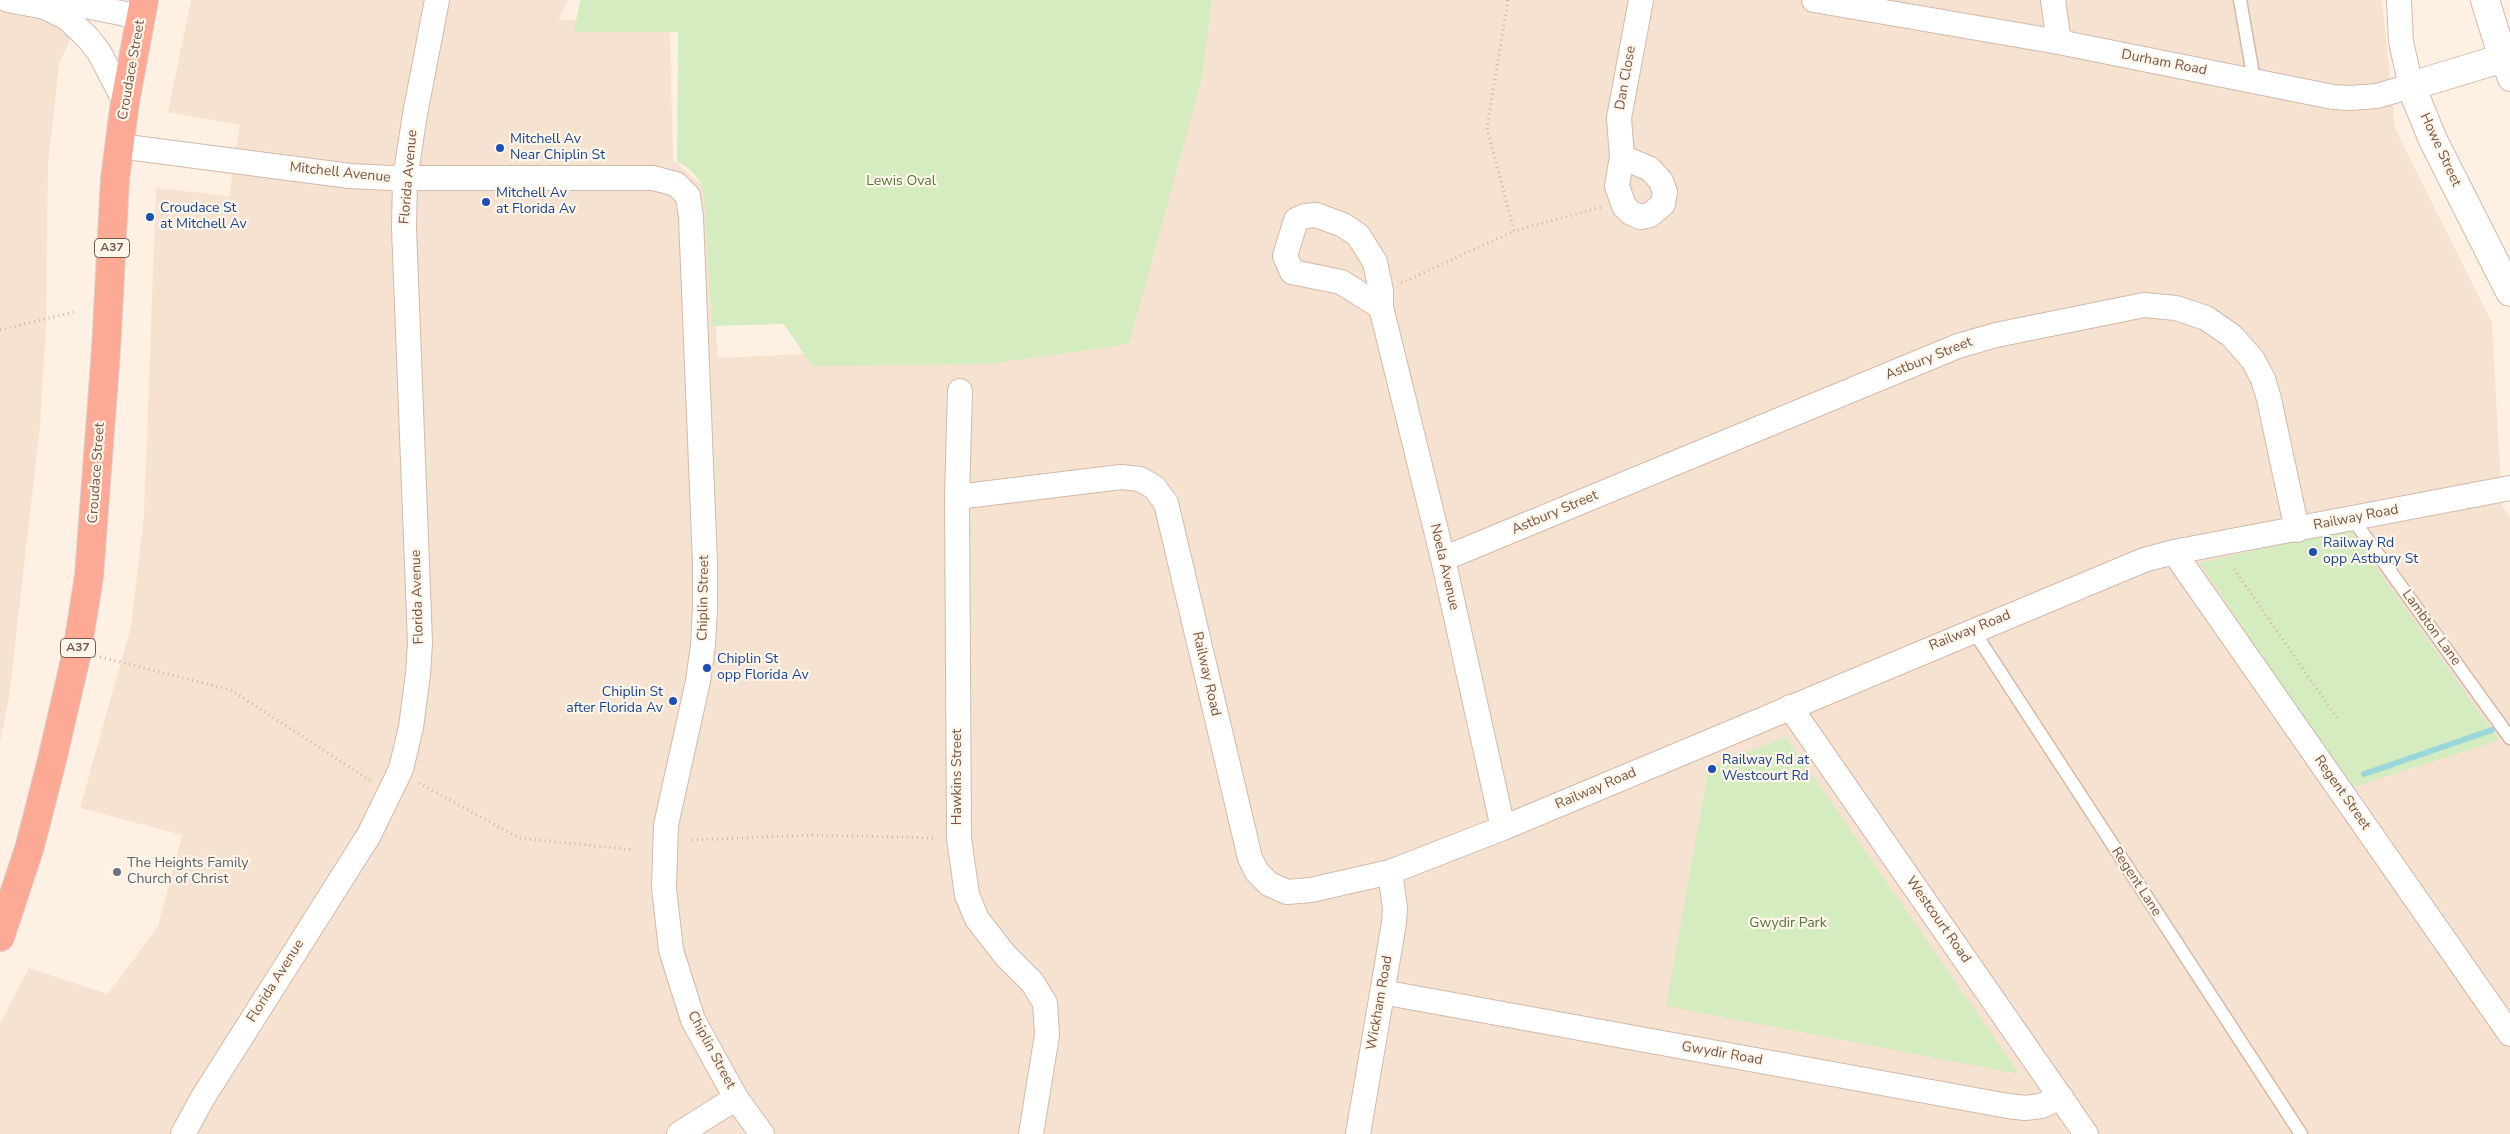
<!DOCTYPE html>
<html>
<head>
<meta charset="utf-8">
<style>
	body { margin:0 }
	canvas { display:block; background:#fef1e3 }
</style>
</head>
<body>
<canvas width="2510" height="1134"></canvas>
<script>
const context = document.querySelector('canvas').getContext('2d');
context.lineJoin = 'round';
function paint(path, color) { context.fillStyle = color; context.fill(path, 'evenodd'); }
const poly = rows => new Path2D(rows.map(r => 'M' + r).join(''));
function stroke(path, color, width, dash) { context.strokeStyle = color; context.lineWidth = width; context.lineCap = dash ? 'butt' : 'round'; context.setLineDash(dash || []); context.stroke(path); }
function drawText(font, color, halo, rows, align = 'center') {
  context.font = font + ' "Nunito Sans",sans-serif'; context.lineWidth = 4.5; context.setLineDash([]); context.textBaseline = 'middle'; context.strokeStyle = halo; context.fillStyle = color; for (const [text, x, y, turn = 0] of rows) {
    context.save(); context.translate(x, y); context.rotate((+turn || 0) * Math.PI / 180); context.textAlign = isNaN(turn) ? turn : align; if (halo) context.strokeText(text, 0, 0); context.fillText(text, 0, 0); context.restore();
  }
}
paint(poly([
	[0,0,87,0,59,65,48,165,46,328,40,426,9,698,0,742],
	[191,0,568,0,559,19,670,30,673,160,705,188,718,358,1130,339,1206,0,2382,0,2395,128,2492,323,2502,506,2510,517,2510,1134,0,1134,0,1023,29,968,108,994,158,926,182,835,80,808,131,626,144,515,156,188,229,196,240,125,168,112]
]), '#f6e2d1');
paint(poly([
	[580,0,1212,0,1202,78,1129,344,989,364,812,366,784,324,712,326,704,194,701,183,695,175,687,167,677,162,678,32,574,32],
	[2348,528,2499,740,2351,788,2200,563],
	[1786,737,2019,1074,1666,1006,1709,767]
]), '#d5ecc0');
stroke(poly([
	[2364,774,2492,730]
]), '#9bd6db', 6);
const lane = poly([
	[2240,0,2254,80],
	[2352,518,2510,738],
	[1973,630,2301,1134]
]);
const street = poly([
	[8,0,45,7,70,3,141,17],
	[1814,0,2059,42,2333,97,2349,98,2377,96,2411,86,2401,42,2399,0],
	[2053,0,2059,42],
	[45,7,67,18,88,38,99,52,125,102],
	[2503,58,2510,79],
	[119,146,350,176,390,178,653,178,676,184,688,196,691,217,705,563,705,608,703,645,698,681,666,825,664,888,671,950,693,1020,736,1098,762,1134],
	[1622,157,1650,169,1661,181,1665,192,1663,204,1650,215,1641,217,1631,213,1624,206,1617,186,1622,157,1619,118,1641,0],
	[1381,307,1341,282,1292,272,1285,256,1296,220,1305,216,1316,215,1343,225,1358,235,1375,262,1381,291,1381,307,1443,559,1503,828],
	[960,391,957,497,959,838,967,895,977,919,1005,955,1032,982,1045,1003,1047,1035,1031,1134],
	[957,497,1121,477,1140,479,1154,487,1166,503,1250,858,1257,872,1269,884,1287,892,1311,890,1390,872,1503,828,2144,560,2174,552,2510,488],
	[2174,552,2510,1034],
	[1443,559,1958,346,1996,335,2144,305,2176,308,2206,318,2232,336,2253,360,2263,379,2269,399,2297,530],
	[1790,707,2086,1134],
	[1382,992,2008,1106,2025,1108,2041,1106,2061,1097],
	[183,1134,202,1099,369,835,401,769,411,727,418,674,420,642,404,228,405,179,415,114,437,0],
	[679,1134,736,1098],
	[1358,1134,1394,923,1395,908,1390,872]
]);
const secondary = poly([
	[2485,0,2503,58],
	[2510,56,2411,86,2433,140,2510,292]
]);
const highway = poly([
	[0,937,30,846,52,760,77,652,89,576,106,350,115,179,125,102,144,0]
]);
stroke(lane, '#d2baab', 15);
stroke(street, '#d2baab', 26);
stroke(secondary, '#d5b9a8', 30);
stroke(highway, '#d9cfcb', 30);
stroke(poly([
	[1508,0,1487,128,1514,231,1602,207],
	[1401,283,1514,231],
	[0,330,74,312],
	[2234,569,2339,721],
	[100,657,231,690,371,781],
	[419,783,519,838,634,850],
	[692,840,812,835,936,838]
]), '#daaf9c', 3, [1, 4]);
stroke(lane, '#fff', 12);
stroke(street, '#fff', 24);
stroke(secondary, '#fff', 28);
stroke(highway, '#fca995', 28);
for (const [x, y, r, color] of [
	[500,148,5,"#1a4fb4"],
	[486,202,5,"#1a4fb4"],
	[150,217,5,"#1a4fb4"],
	[2313,552,5,"#1a4fb4"],
	[707,668,5,"#1a4fb4"],
	[673,701,5,"#1a4fb4"],
	[1712,769,5,"#1a4fb4"],
	[117,872,5,"#6b7280"]
]) { const dot = new Path2D(); dot.arc(x, y, r, 0, 2 * Math.PI); context.fillStyle = color; context.fill(dot); stroke(dot, '#fff6ea', 2); }
for (const [x, y, w] of [
	[112,248,35],
	[78,648,35]
]) { const box = new Path2D(); box.roundRect(x - w / 2, y - 9.5, w, 19, 4); context.fillStyle = '#fff6ea'; context.fill(box); stroke(box, '#775547', 1); }
drawText('bold 12px', '#775547', null, [
	["A37",112,248],
	["A37",78,648]
]);
drawText('14px', '#775547', '#fff6ea', [
	["Durham Road",2164,63,11],
	["Croudace Street",132,70,-80],
	["Dan Close",1626,78,-80],
	["Howe Street",2440,150,65],
	["Mitchell Avenue",340,173,6],
	["Florida Avenue",409,177,-85],
	["Astbury Street",1929,359,-22],
	["Croudace Street",97,473,-86],
	["Astbury Street",1555,513,-23],
	["Railway Road",2356,518,-11],
	["Noela Avenue",1444,567,77],
	["Florida Avenue",418,597,-92],
	["Chiplin Street",704,598,-89],
	["Lambton Lane",2431,628,54],
	["Railway Road",1970,631,-22],
	["Railway Road",1206,674,77],
	["Hawkins Street",958,777,-90],
	["Railway Road",1596,789,-23],
	["Regent Street",2342,793,55],
	["Regent Lane",2136,882,57],
	["Westcourt Road",1938,920,55],
	["Florida Avenue",276,981,-58],
	["Wickham Road",1380,1003,-80],
	["Chiplin Street",711,1050,62],
	["Gwydir Road",1722,1054,10]
]);
drawText('14px', '#164399', '#fff6ea', [
	["Mitchell Av",510,140],
	["Near Chiplin St",510,156],
	["Mitchell Av",496,194],
	["at Florida Av",496,210],
	["Croudace St",160,209],
	["at Mitchell Av",160,225],
	["Railway Rd",2323,544],
	["opp Astbury St",2323,560],
	["Chiplin St",717,660],
	["opp Florida Av",717,676],
	["Chiplin St",663,693,"right"],
	["after Florida Av",663,709,"right"],
	["Railway Rd at",1722,761],
	["Westcourt Rd",1722,777]
], 'left');
drawText('14px', '#52783c', '#fff6ea', [
	["Lewis Oval",901,182],
	["Gwydir Park",1788,924]
]);
drawText('14px', '#5b616d', '#fff6ea', [
	["The Heights Family",127,864],
	["Church of Christ",127,880]
], 'left');
</script>
</body>
</html>
